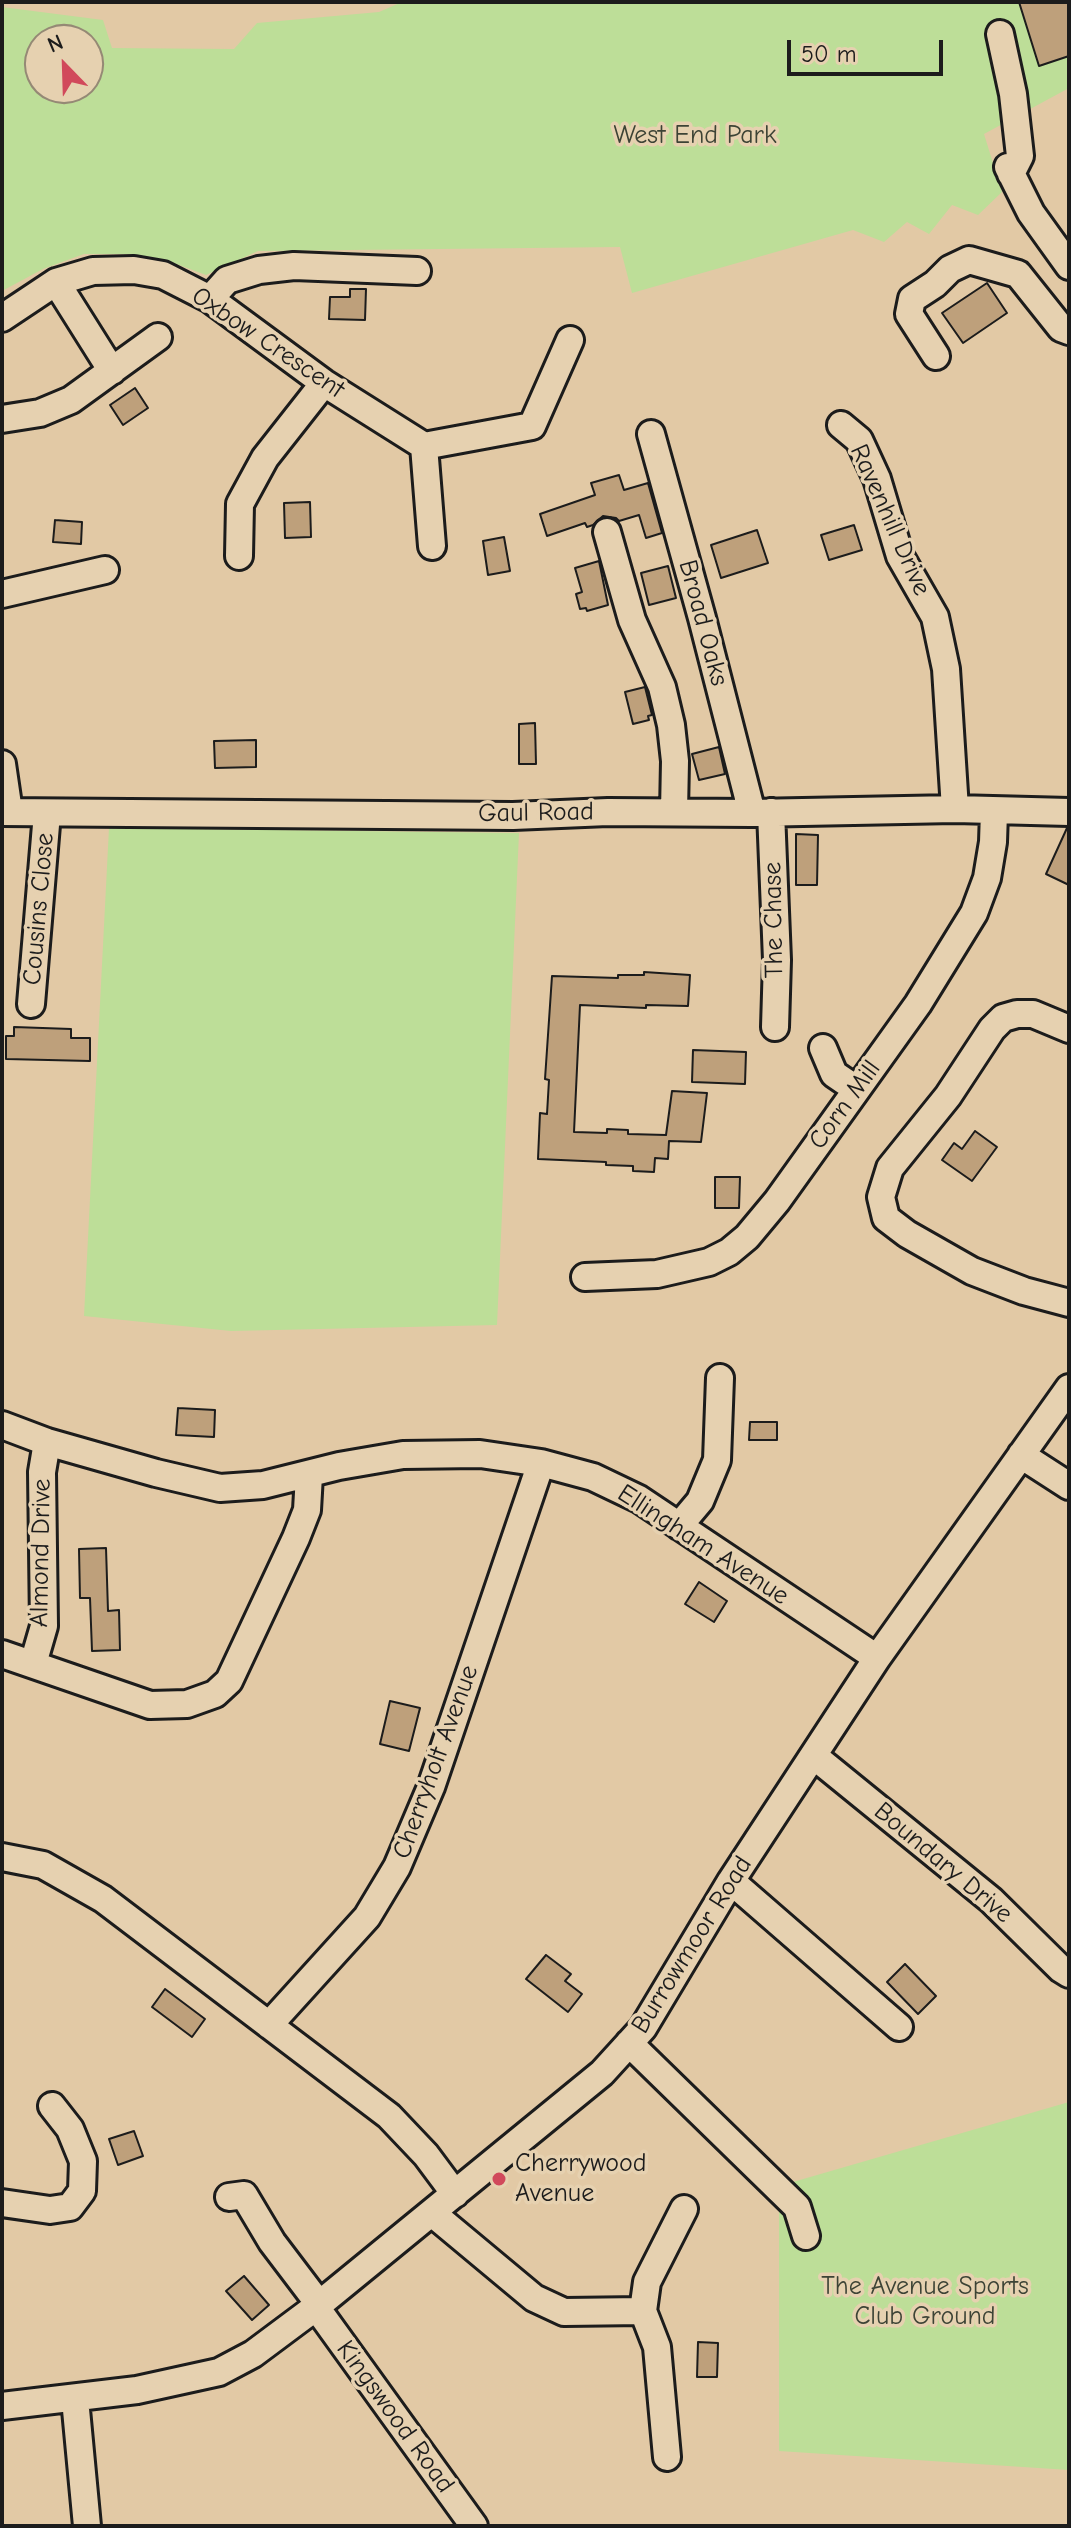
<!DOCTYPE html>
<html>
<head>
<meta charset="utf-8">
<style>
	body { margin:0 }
	#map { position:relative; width:1071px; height:2528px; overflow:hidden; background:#e2c9a5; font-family:"Comic Neue",sans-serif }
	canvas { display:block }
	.frame { position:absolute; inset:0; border:4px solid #1c1c1c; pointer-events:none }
	.north { position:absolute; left:24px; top:24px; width:80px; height:80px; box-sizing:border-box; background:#e6d1b0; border:2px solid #958975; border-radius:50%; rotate:337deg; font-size:22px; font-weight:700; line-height:32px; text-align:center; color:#1c1c1c }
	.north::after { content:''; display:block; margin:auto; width:28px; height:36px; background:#d1495b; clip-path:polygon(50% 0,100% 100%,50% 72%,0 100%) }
	.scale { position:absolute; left:787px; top:40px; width:156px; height:36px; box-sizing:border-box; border:4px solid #1c1c1c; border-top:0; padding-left:10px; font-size:24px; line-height:28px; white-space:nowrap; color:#1c1c1c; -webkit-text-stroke:6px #e6d1b0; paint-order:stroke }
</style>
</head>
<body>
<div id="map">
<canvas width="1071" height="2528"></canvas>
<div class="frame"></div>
<div class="north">N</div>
<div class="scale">50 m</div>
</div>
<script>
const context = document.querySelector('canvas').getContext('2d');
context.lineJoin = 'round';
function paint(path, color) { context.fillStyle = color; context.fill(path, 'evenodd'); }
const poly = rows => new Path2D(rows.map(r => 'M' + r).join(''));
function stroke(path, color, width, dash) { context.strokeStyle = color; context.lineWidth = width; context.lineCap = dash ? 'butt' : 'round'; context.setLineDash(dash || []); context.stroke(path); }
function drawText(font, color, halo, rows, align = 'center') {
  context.font = font + ' "Comic Neue",sans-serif'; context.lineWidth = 7; context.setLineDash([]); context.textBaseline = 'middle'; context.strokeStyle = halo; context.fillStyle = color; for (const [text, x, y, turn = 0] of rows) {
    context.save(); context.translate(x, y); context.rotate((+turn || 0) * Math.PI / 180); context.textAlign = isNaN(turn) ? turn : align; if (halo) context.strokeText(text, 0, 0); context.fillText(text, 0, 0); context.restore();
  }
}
paint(poly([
	[402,2,1069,2,1069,88,984,134,1002,192,978,215,952,205,929,234,907,222,884,242,853,230,632,293,620,247,258,251,206,275,171,262,128,254,84,254,43,269,2,291,2,7,103,20,112,48,234,49,257,23,379,12],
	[40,40,88,40,88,88,40,88],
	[109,828,519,833,497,1325,231,1331,84,1316],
	[1069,2102,1069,2470,779,2451,779,2202,786,2184]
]), '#bdde98');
const building = poly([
	[1019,2,1069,2,1069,56,1039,66,1019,2],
	[987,283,1007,313,963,343,942,313,987,283],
	[350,289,366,289,365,320,329,319,330,297,350,297,350,289],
	[135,388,148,408,123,425,110,405,135,388],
	[619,475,624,490,648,483,662,533,646,538,639,515,619,521,616,518,603,516,593,525,587,527,585,523,547,536,540,514,595,495,591,483,619,475],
	[310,502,311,537,285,538,284,503,310,502],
	[55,520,82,522,81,544,53,542,55,520],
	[854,525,862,550,829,560,821,535,854,525],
	[757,530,768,563,721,578,711,545,757,530],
	[504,537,510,571,488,575,483,541,504,537],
	[599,561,608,605,587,611,586,608,580,609,576,594,582,592,575,568,599,561],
	[668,566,676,598,649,605,641,573,668,566],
	[645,687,652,715,648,716,649,720,633,724,625,692,645,687],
	[535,723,536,764,519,764,519,724,535,723],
	[256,740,256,767,215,768,214,741,256,740],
	[719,747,725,774,699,780,692,754,719,747],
	[1067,828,1069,828,1069,885,1046,874,1067,828],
	[796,834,818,835,817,885,796,885,796,834],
	[644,972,690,975,688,1006,646,1005,646,1008,580,1005,574,1132,607,1133,607,1129,628,1130,628,1134,666,1135,672,1091,707,1093,701,1142,669,1141,668,1159,655,1158,654,1172,633,1171,633,1166,606,1165,606,1162,538,1159,540,1113,547,1114,549,1080,545,1079,552,976,618,978,618,975,644,975,644,972],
	[14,1027,71,1029,71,1038,90,1038,90,1061,6,1059,6,1036,14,1036,14,1027],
	[693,1050,746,1052,745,1084,692,1082,693,1050],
	[975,1131,997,1147,972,1181,942,1160,954,1143,962,1149,975,1131],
	[715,1177,740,1177,739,1208,715,1208,715,1177],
	[178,1408,215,1410,214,1437,176,1435,178,1408],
	[750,1422,777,1422,777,1440,749,1440,750,1422],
	[106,1548,108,1611,119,1610,120,1650,92,1651,90,1598,80,1598,79,1549,106,1548],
	[699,1582,727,1601,714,1622,685,1604,699,1582],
	[390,1701,420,1708,409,1751,380,1744,390,1701],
	[546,1955,571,1974,565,1981,582,1994,568,2012,526,1979,546,1955],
	[905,1964,936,1996,918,2014,887,1982,905,1964],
	[165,1989,205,2019,192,2037,152,2007,165,1989],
	[134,2131,143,2156,118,2165,109,2139,134,2131],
	[244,2276,269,2305,252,2320,226,2291,244,2276],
	[698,2342,718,2343,717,2377,697,2377,698,2342]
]);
paint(building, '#bea07b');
stroke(building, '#1c1c1c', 2);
const minor = poly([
	[1000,34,1013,94,1020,156,1011,174],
	[1008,167,1031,213,1069,266],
	[56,282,112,371],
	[210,299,227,280,259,270,294,266,417,271],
	[2,318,56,282,93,271,134,270,163,275,210,299,324,383,424,446],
	[936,356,909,314,912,299,935,284,950,269,969,260,1018,274,1061,328,1069,331],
	[2,419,40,413,71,400,158,337],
	[841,425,859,440,877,479,900,556,935,617,946,669,955,809],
	[651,434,702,618,752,813],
	[424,446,532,426,570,340],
	[424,446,432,546],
	[607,532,632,620,662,687,671,725,675,761,674,812],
	[239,556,240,504,265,458,324,383],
	[2,594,105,570],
	[2,764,9,812],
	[2,812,513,816,608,812,752,813,955,809,1069,812],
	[771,812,777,960,775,1027],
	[31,1004,47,813],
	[1069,1029,1033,1014,1017,1014,1003,1018,992,1029,948,1096,890,1168,881,1197,886,1218,907,1234,972,1271,1024,1291,1069,1303],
	[823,1048,834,1074,856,1089],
	[585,1277,657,1274,709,1262,729,1252,747,1237,777,1201,918,1004,974,913,987,878,993,842,994,812],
	[2,1425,47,1442,156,1473,220,1488,263,1485,339,1466,403,1455,480,1454,541,1463,593,1477,639,1499,877,1658],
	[1021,1455,1069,1486],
	[679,1526,700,1501,717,1460,720,1378],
	[2,1654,150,1705,187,1704,215,1694,229,1681,296,1538,307,1510,309,1475],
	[33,1664,44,1626,42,1472,47,1442],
	[814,1756,991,1900,1061,1969,1069,1974],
	[2,1857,43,1865,103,1899,389,2116,426,2155,455,2194],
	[731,1881,899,2027],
	[269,2025,367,1917,397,1867,431,1787,541,1463],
	[629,2043,797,2207,806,2236],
	[229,2197,244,2195,272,2242,319,2304],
	[2,2203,50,2210,70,2207,82,2191,83,2161,70,2129,52,2106],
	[432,2213,534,2298,564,2312,643,2311],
	[316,2307,474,2526],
	[75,2399,87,2526],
	[2,2406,137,2390,219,2372,253,2354,316,2307,602,2073,643,2028,731,1881,877,1658,1069,1388],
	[667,2457,657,2347,643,2311,647,2282,684,2209]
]);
stroke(minor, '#1c1c1c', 32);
stroke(minor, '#e6d1b0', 26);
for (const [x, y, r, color] of [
	[499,2179,8,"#d1495b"]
]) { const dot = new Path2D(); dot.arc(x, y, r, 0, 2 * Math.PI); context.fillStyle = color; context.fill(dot); stroke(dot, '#e6d1b0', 3); }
drawText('26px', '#3c4335', '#e6d1b0', [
	["West End Park",695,136],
	["The Avenue Sports",925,2287],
	["Club Ground",925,2317]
]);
drawText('26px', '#1c1c1c', '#e6d1b0', [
	["Oxbow Crescent",268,343,34],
	["Ravenhill Drive",890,520,66],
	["Broad Oaks",703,623,75],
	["Gaul Road",536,813,-1],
	["Cousins Close",39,909,-85],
	["The Chase",774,920,-91],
	["Corn Mill",845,1105,-54],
	["Ellingham Avenue",703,1545,33],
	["Almond Drive",41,1553,-89],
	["Cherryholt Avenue",436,1762,-70],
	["Boundary Drive",943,1863,40],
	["Burrowmoor Road",692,1945,-58],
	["Kingswood Road",395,2417,54]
]);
drawText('26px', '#1c1c1c', '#e6d1b0', [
	["Cherrywood",515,2164],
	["Avenue",515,2194]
], 'left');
</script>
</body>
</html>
